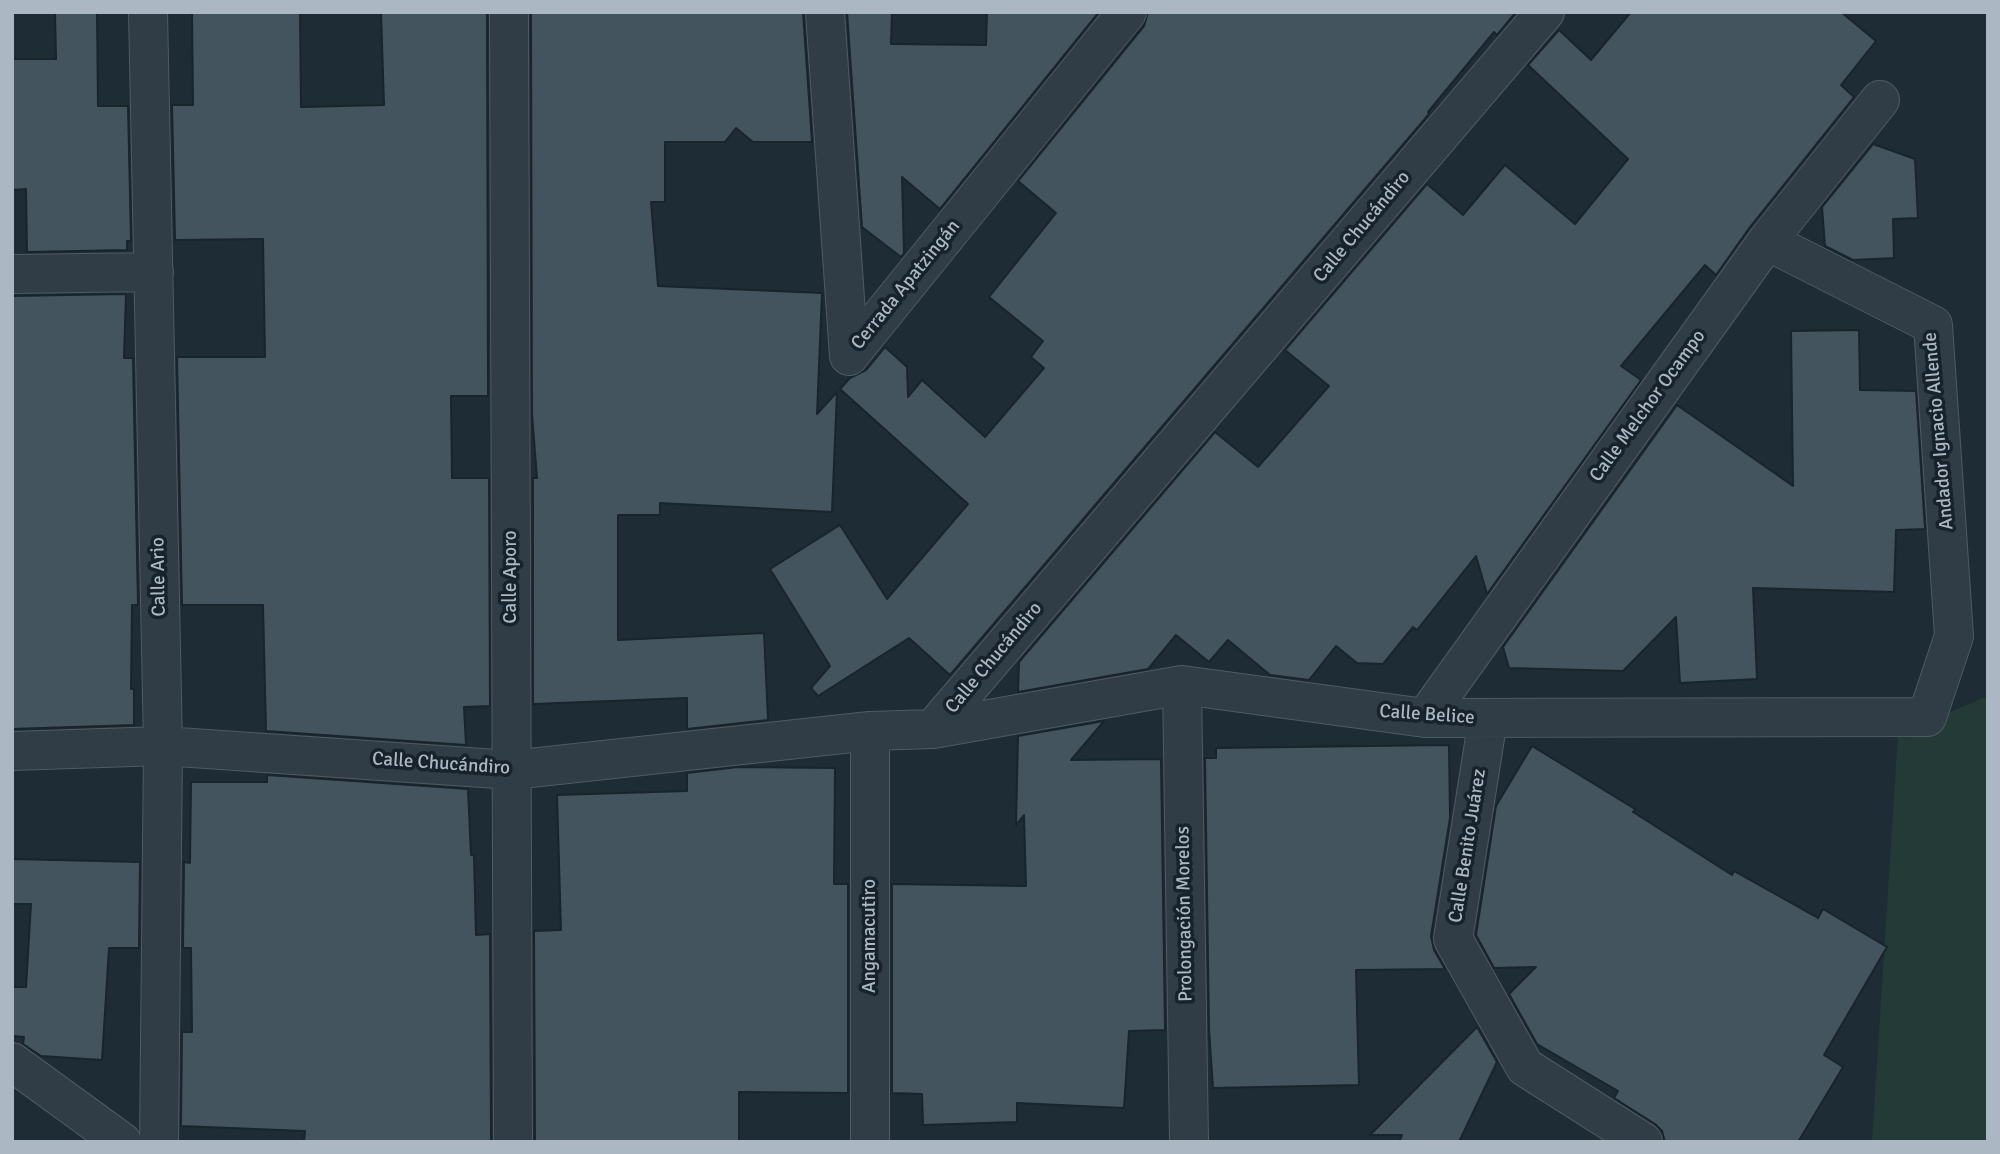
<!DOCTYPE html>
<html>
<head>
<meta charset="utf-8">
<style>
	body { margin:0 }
	#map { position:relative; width:2000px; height:1154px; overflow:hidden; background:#1e2c35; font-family:Signika,sans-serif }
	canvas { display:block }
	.frame { position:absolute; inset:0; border:14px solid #abb8c3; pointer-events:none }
</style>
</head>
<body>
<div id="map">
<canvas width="2000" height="1154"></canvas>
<div class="frame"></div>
</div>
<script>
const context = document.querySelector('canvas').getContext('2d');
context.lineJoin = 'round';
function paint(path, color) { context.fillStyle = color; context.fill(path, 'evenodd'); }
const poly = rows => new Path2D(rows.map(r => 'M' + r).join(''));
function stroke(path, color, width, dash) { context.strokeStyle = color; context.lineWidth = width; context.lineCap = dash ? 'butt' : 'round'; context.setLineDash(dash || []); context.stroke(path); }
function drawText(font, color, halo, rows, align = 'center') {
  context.font = font + ' Signika,sans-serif'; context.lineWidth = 7; context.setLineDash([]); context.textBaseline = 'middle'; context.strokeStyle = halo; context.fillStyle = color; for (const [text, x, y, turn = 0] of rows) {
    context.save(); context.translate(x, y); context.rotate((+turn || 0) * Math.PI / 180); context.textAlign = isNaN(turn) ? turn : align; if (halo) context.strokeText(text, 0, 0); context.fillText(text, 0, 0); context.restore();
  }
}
paint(poly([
	[1988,696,1988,1142,1872,1142,1898,734]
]), '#233a37');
const building = poly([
	[55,12,97,12,98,106,128,106,131,241,127,241,127,250,27,252,26,189,12,190,12,59,56,59,55,12],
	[192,12,300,12,301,107,384,105,381,12,487,12,488,396,451,396,452,478,489,478,490,706,464,707,466,745,266,731,263,605,182,605,177,357,265,357,263,239,175,240,172,105,193,105,192,12],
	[531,12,803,12,812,142,753,142,736,128,725,142,665,142,665,202,651,202,658,286,822,293,817,414,837,392,832,512,660,503,660,515,618,515,618,640,764,633,768,720,687,729,687,698,533,704,533,478,537,478,532,414,531,12],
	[847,12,892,12,891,44,986,45,987,12,1099,12,940,209,902,177,904,253,901,257,862,227,847,12],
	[1148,12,1516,12,1497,35,1494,32,1428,112,1429,114,950,675,909,638,818,696,811,688,830,666,770,569,840,525,887,599,968,504,840,389,850,378,866,370,885,347,907,367,908,397,922,380,985,437,1044,368,1031,357,1043,341,989,297,1056,213,1018,181,1144,26,1148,12],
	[1631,12,1841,12,1876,41,1841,85,1854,97,1750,227,1716,275,1705,265,1621,366,1641,380,1487,594,1476,556,1417,630,1413,627,1383,664,1357,663,1336,646,1309,680,1270,675,1228,640,1209,662,1176,635,1148,669,1018,692,1019,662,1215,432,1258,467,1329,386,1285,350,1427,184,1463,215,1505,165,1575,224,1628,159,1528,65,1559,30,1591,60,1631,12],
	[1873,144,1915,159,1918,218,1893,219,1894,258,1853,260,1825,246,1822,207,1873,144],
	[126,294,124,358,133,358,138,605,132,605,131,689,134,689,134,725,12,729,12,296,126,294],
	[1859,330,1860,390,1916,391,1925,529,1896,530,1894,592,1753,588,1757,679,1680,683,1676,617,1623,671,1509,668,1503,647,1677,405,1793,486,1791,331,1859,330],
	[1104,721,1071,760,1161,759,1165,1030,1129,1031,1124,1108,1017,1103,1017,1122,923,1125,922,1094,892,1093,892,884,1026,886,1024,815,1016,825,1018,736,1104,721],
	[1449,745,1450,818,1431,936,1434,950,1445,969,1356,970,1359,1085,1213,1088,1209,1029,1205,758,1216,758,1216,748,1449,745],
	[1532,746,1635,809,1633,812,1732,875,1734,871,1818,918,1823,909,1887,947,1824,1055,1843,1067,1798,1142,1665,1142,1662,1131,1655,1124,1614,1098,1618,1091,1537,1044,1509,994,1536,967,1494,968,1476,935,1496,806,1532,746],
	[738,767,835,768,834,884,848,884,848,1093,739,1092,739,1142,535,1142,534,931,561,930,557,795,687,791,687,773,738,767],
	[267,775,468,789,471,855,474,855,476,935,490,934,491,1142,304,1142,305,1131,181,1126,182,1032,192,1032,191,948,183,948,184,862,190,863,191,782,267,782,267,775],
	[12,859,140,862,139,948,109,948,102,1060,41,1056,23,1044,24,1037,12,1036,12,987,26,987,31,904,12,904,12,859],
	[1477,1027,1497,1062,1459,1142,1399,1142,1402,1135,1370,1135,1477,1027]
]);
paint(building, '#44545f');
stroke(building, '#19242c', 2);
const street = poly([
	[148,12,163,746,159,1142],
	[509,12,513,1142],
	[825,12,849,356],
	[12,274,154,272],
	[849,356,1127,12],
	[1182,685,1189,1142],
	[1425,718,1767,241,1880,100],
	[1488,719,1453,939,1525,1067,1643,1142],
	[933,729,1545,12],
	[870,731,870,1142],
	[12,751,163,746,512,770,870,731,933,729,1182,685,1425,718,1927,717,1954,636,1933,325,1767,241],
	[12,1062,122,1142]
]);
stroke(street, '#4f5b64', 40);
stroke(street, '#313d46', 38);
drawText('19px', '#abb8c3', '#17222a', [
	["Calle Chucándiro",1362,227,-50],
	["Cerrada Apatzingán",906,285,-51],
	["Calle Melchor Ocampo",1648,406,-54],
	["Andador Ignacio Allende",1939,431,-95],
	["Calle Ario",159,577,-91],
	["Calle Aporo",511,577,-90],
	["Calle Chucándiro",994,658,-50],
	["Calle Belice",1427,715,4],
	["Calle Chucándiro",441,764,4],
	["Calle Benito Juárez",1468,846,-81],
	["Prolongación Morelos",1185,914,-91],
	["Angamacutiro",870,936,-90]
]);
</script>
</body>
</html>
